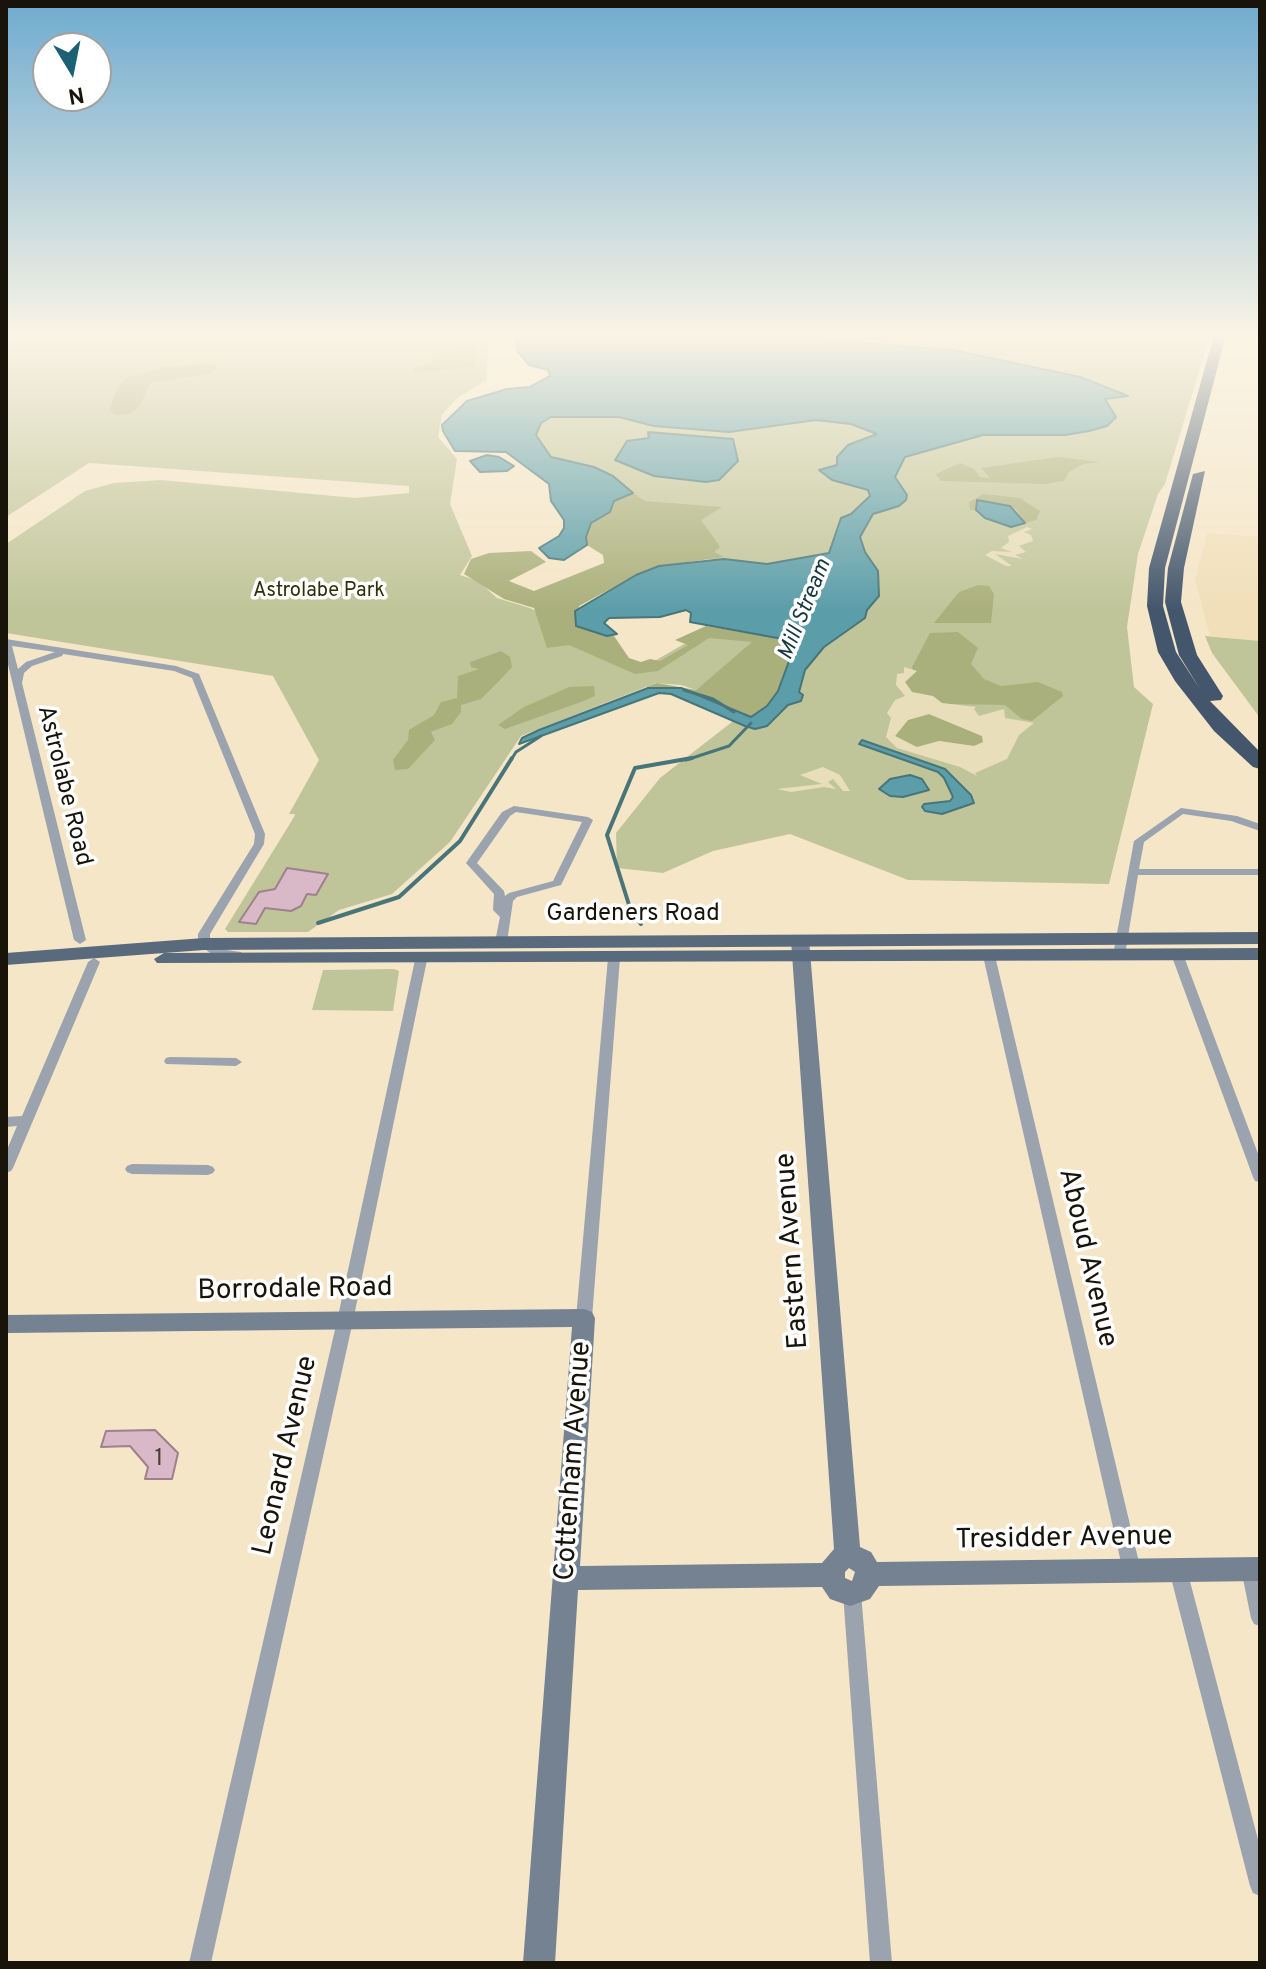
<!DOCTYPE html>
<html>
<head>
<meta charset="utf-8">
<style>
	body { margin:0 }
	#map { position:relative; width:1266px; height:1969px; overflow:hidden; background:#f5e6c8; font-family:Overpass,sans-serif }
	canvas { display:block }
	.frame { position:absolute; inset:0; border:8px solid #191409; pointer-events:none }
	.north { position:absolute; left:32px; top:32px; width:80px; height:80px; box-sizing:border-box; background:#fff; border:2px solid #a3a19d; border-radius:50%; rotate:170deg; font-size:22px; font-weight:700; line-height:32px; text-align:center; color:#191409 }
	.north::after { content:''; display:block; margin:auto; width:28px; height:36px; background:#1c6173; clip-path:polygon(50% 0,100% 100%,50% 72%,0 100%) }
</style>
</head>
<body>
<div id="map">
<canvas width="1266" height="1969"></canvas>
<div class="frame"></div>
<div class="north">N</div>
</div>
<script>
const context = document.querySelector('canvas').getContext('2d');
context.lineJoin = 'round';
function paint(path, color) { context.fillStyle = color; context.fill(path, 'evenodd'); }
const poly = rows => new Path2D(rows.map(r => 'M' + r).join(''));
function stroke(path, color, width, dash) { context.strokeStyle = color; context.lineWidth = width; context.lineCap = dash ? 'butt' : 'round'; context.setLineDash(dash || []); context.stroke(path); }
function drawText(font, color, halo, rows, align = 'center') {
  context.font = font + ' Overpass,sans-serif'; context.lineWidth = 7; context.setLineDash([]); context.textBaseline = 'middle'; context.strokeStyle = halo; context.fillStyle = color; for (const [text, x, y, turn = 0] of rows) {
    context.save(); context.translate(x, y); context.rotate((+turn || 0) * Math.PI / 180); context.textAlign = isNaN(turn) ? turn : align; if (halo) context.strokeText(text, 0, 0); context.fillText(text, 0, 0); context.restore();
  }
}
paint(poly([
	[1207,533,1260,537,1260,641,1210,636,1195,580]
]), '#f1dfb9');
paint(poly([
	[6,335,489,335,486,380,456,399,442,415,438,437,457,459,450,504,472,556,460,575,478,581,497,598,530,608,644,667,705,632,758,638,696,690,681,685,656,683,521,736,450,842,392,894,339,910,308,932,228,932,225,929,294,817,295,814,289,814,319,760,273,676,6,633,6,544,85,491,114,483,161,480,355,498,409,493,409,486,89,463,6,517],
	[711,335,1210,335,1165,484,1158,494,1138,554,1127,627,1134,687,1153,704,1109,884,908,880,790,834,713,851,663,873,617,868,616,833,660,778,755,704,778,659,723,568,642,510,545,461,529,439,540,413],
	[1205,636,1260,641,1260,718,1212,653],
	[394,969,399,971,393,1011,312,1010,323,970]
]), '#c0c599');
paint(poly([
	[472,345,478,346,474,367,414,372,414,368,437,360,443,352],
	[210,364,218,367,208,374,150,383,140,406,131,413,116,415,109,410,118,386,127,378,163,367],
	[1058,457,1101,462,1083,464,1069,472,1064,481,1044,484,941,481,936,474,960,463,974,469,980,477,990,478,981,468],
	[633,493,645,501,722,507,701,520,720,547,714,552,724,557,660,566,636,575,579,606,576,626,614,636,629,658,641,662,650,659,660,661,688,645,675,640,706,626,788,640,793,642,792,653,778,691,767,706,751,718,681,688,646,687,657,683,696,690,752,642,709,638,658,671,635,674,569,645,547,648,534,608,504,599,464,574,471,559,489,553,531,551,546,562,509,581,534,591,604,563,603,555,587,545,585,537,591,523,610,512,614,501],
	[983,494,1020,498,1040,511,1036,520,1025,523,1016,509,1005,504,977,500,976,510,970,510,969,502],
	[978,585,989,586,994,594,991,623,934,623,959,592],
	[958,632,978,648,971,664,984,679,1001,686,1038,682,1062,692,1063,696,1032,721,1022,719,1005,705,946,704,912,692,905,682,906,677,914,673,912,667,930,633],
	[501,651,510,657,512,667,499,681,481,699,461,705,461,712,452,724,431,732,435,740,408,769,395,770,393,760,408,740,409,730,434,715,441,702,457,698,458,676,479,669,471,667,470,662],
	[594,686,595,696,581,702,505,729,498,725,524,707,569,687],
	[929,714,982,736,983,743,974,746,939,741,917,748,895,736,908,720]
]), '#aab07c');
paint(poly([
	[1027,527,1032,529,1024,532,1031,535,1033,541,1019,546,1026,552,1015,555,1023,559,995,554,1012,566,1006,566,985,555,992,551,1012,552,1001,548,1009,542,1008,536],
	[904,667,917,671,905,682,912,692,933,696,942,703,976,707,974,709,979,716,1004,709,1005,718,1034,723,1019,735,1007,759,975,773,977,776,960,767,897,748,886,737,891,718,887,713,895,700,905,696,896,685,897,674,904,673],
	[929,714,982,736,983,742,974,746,939,741,917,747,895,736,908,720],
	[823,767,840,775,850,791,843,791,833,779,828,782,836,789,824,787,791,792,777,789,822,784,800,775]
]), '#e8deb9');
const water = poly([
	[515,335,765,335,953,350,1080,377,1128,396,1105,399,1116,417,1107,426,1089,431,1065,435,983,435,905,457,895,477,907,495,906,500,899,506,873,514,860,537,865,552,878,571,879,596,867,610,865,618,824,647,805,670,799,692,803,695,801,701,788,705,767,726,755,729,745,726,671,694,659,693,519,744,522,738,539,730,648,688,681,688,751,717,767,706,778,691,792,653,793,643,788,640,690,622,691,613,686,610,660,617,609,618,604,623,617,634,607,636,576,626,575,611,636,575,659,566,724,559,767,564,829,553,841,518,851,514,870,496,868,490,832,480,819,470,837,465,837,457,848,445,877,434,851,424,816,420,729,432,654,426,619,417,551,417,541,423,536,435,551,457,594,467,613,476,633,493,614,501,610,512,591,523,586,537,587,545,564,560,549,558,539,548,559,536,564,528,564,520,551,501,549,484,506,452,455,451,443,431,442,425,467,401,507,389,530,387,550,376,548,370,529,365,518,352,515,335],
	[648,432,733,439,738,461,719,480,706,482,654,476,615,460,627,441,649,438,648,432],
	[487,455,499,457,514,466,507,471,480,472,470,461,487,455],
	[977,500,1010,506,1025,523,1011,527,985,518,976,510,977,500],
	[862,740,945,769,971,795,974,803,942,814,925,811,922,807,924,804,950,801,953,797,944,778,938,772,859,744,862,740],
	[910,775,922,779,929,790,903,797,890,796,879,789,890,779,910,775]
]);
paint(water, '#5b9ea9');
stroke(water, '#477579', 2);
stroke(poly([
	[684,690,713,699,734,712],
	[511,760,516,752,541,736],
	[686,760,729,746,751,723]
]), '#477579', 3);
stroke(poly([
	[318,923,399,897,460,841,512,758],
	[641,924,630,908,607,835,635,768,692,758]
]), '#477579', 4);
const building = poly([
	[287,868,328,874,316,895,307,894,301,906,291,911,265,908,256,924,239,922,259,892,275,889,287,868],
	[155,1430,178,1453,172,1479,145,1479,148,1467,130,1446,101,1447,106,1431,155,1430]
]);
paint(building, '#d9b8c7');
stroke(building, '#9f808e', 2);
paint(poly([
	[6,639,176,666,199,674,265,834,264,844,210,934,210,943,220,949,241,952,243,955,241,958,213,955,198,944,198,934,254,844,255,834,192,678,174,671,63,654,62,656,32,666,24,673,22,683,86,940,80,944,74,940,6,656,6,639],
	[12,646,55,652,26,662,18,669,12,646],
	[514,806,588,817,593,820,561,885,517,897,513,901,507,942,501,946,495,942,500,917,493,910,494,894,466,863,502,812,514,806],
	[516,812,582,822,553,881,509,893,505,896,504,891,477,863,510,816,516,812],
	[1181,808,1237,816,1260,824,1260,831,1231,821,1183,814,1144,842,1139,869,1260,869,1260,875,1138,875,1125,955,1123,958,1115,958,1113,955,1134,841,1181,808],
	[1177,950,1183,954,1260,1159,1260,1182,1255,1181,1253,1177,1171,954,1177,950],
	[989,952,995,956,1141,1571,1138,1577,1132,1579,1126,1577,1123,1571,983,956,989,952],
	[614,954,620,958,592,1318,589,1322,584,1324,579,1322,576,1318,608,958,614,954],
	[421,956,427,960,353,1321,211,1963,189,1963,337,1321,415,960,421,956],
	[94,958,100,962,13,1168,11,1171,6,1173,6,1152,17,1126,6,1127,6,1117,22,1116,88,962,94,958],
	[170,1057,236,1058,242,1062,236,1066,166,1064,164,1061,166,1058,170,1057],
	[132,1164,208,1165,213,1167,215,1170,213,1173,208,1175,132,1174,127,1172,125,1169,127,1166,132,1164],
	[1250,1561,1256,1563,1260,1575,1260,1626,1254,1624,1251,1618,1241,1569,1244,1563,1250,1561],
	[1178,1562,1184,1564,1187,1570,1260,1847,1260,1896,1253,1893,1250,1886,1169,1570,1172,1564,1178,1562],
	[852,1585,858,1587,861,1593,892,1963,870,1963,843,1593,846,1587,852,1585]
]), '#9aa3ae');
paint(poly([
	[800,935,809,940,860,1547,871,1552,877,1562,1260,1557,1260,1581,879,1586,870,1599,850,1606,830,1599,822,1587,578,1590,555,1963,523,1963,572,1327,6,1333,6,1315,584,1309,592,1312,595,1318,580,1566,822,1563,834,1549,791,940,800,935],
	[849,1568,855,1572,852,1581,845,1578,845,1572,849,1568]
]), '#748292');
paint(poly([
	[1260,932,1260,944,204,950,164,953,1260,948,1260,960,157,963,154,959,164,953,6,965,6,953,204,938,1260,932]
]), '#5a6a7d');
paint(poly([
	[1214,335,1226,335,1165,568,1163,606,1176,652,1200,689,1179,655,1165,602,1168,568,1193,474,1205,471,1184,568,1181,602,1197,655,1223,696,1221,700,1210,701,1260,752,1260,769,1253,767,1214,731,1175,681,1158,652,1147,606,1149,568,1214,335]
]), '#43566c');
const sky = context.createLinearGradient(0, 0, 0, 610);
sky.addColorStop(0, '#6fabcf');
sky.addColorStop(0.55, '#faf4e6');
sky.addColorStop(1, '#faf4e600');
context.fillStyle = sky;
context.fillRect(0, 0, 1266, 610);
drawText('20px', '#2e3108', '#fff', [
	["Astrolabe Park",319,592]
]);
drawText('italic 22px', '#17393e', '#fff', [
	["Mill Stream",806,610,-68]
]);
drawText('24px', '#191409', '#fff', [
	["Astrolabe Road",63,786,76],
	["Gardeners Road",633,915]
]);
drawText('24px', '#493d38', null, [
	["1",159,1460]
]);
drawText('28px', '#191409', '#fff', [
	["Eastern Avenue",794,1251,-94],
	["Aboud Avenue",1086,1258,77],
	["Borrodale Road",295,1291,-1],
	["Leonard Avenue",287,1456,-77],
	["Cottenham Avenue",575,1461,-86],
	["Tresidder Avenue",1064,1540,-1]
]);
</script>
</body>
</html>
